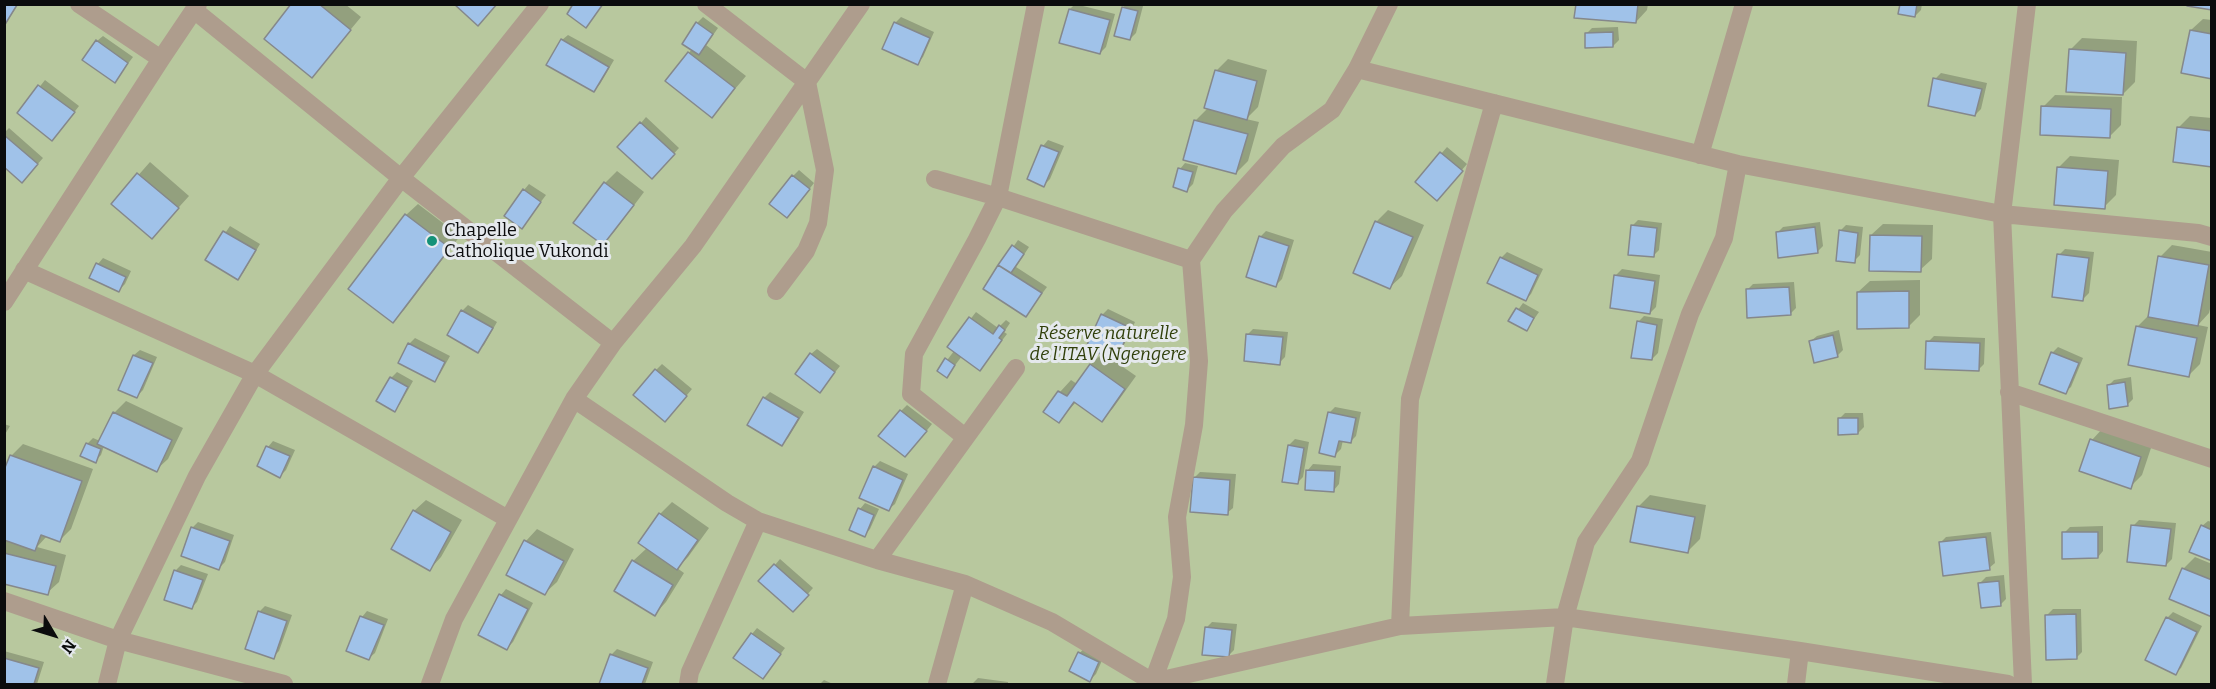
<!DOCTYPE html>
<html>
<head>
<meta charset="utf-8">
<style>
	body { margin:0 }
	#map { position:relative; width:2216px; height:689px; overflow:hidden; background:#e5e9ed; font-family:Bitter,serif }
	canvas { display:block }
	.frame { position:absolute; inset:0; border:6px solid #0b0c0d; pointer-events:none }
	.north { position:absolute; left:24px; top:605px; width:60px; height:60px; -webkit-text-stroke:4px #e5e9ed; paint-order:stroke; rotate:128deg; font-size:16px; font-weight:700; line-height:24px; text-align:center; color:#0b0c0d }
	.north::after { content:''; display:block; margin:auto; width:21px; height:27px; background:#0b0c0d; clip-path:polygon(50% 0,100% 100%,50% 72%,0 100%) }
</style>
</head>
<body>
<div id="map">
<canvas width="2216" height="689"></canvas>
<div class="frame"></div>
<div class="north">N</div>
</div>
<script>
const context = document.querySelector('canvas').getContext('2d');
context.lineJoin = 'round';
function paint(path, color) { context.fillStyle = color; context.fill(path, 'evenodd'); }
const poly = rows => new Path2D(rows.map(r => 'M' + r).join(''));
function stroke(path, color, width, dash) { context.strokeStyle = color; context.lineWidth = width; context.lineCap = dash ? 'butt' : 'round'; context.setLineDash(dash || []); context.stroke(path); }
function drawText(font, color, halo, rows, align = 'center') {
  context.font = font + ' Bitter,serif'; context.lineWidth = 6; context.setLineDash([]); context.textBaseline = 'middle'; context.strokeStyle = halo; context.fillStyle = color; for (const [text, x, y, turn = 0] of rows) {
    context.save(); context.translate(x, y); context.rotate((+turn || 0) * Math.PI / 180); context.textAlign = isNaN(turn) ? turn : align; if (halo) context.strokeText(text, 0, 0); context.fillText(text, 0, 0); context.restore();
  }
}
paint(poly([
	[5,5,2211,5,2211,684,5,684]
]), '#b8c89e');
paint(poly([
	[4,4,18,4,4,27],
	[293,4,345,4,361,17,312,76],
	[1075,4,1115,14,1106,47,1100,53,1070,9],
	[1126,4,1143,6,1136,33,1130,39,1123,8],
	[1577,4,1648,4,1647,10,1636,22],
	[1901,4,1922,4,1921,10,1915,16],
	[703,17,718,28,706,45,746,76,712,116,667,81,692,49,697,23],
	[901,17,934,32,923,57,917,63,895,23],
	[2203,19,2212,20,2212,78,2191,30],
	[1618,27,1619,40,1613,46,1586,34,1592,28],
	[568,35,614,60,600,84,594,90,562,40],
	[103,36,133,57,115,81,97,41],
	[2082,38,2137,41,2135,82,2123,94,2070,50],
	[1228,59,1267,70,1258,107,1246,119,1259,122,1248,161,1236,173,1196,120,1208,108,1216,71],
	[1941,73,1987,83,1981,109,1975,115,1935,79],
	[45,80,79,106,58,133,19,113],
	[2055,95,2122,97,2121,125,2109,137,2043,107],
	[2190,116,2212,118,2212,165,2179,127],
	[646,117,679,148,658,171,641,123],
	[9,128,43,158,28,175,4,165,4,133],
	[1048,140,1064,146,1050,179,1044,185,1043,146],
	[1447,147,1467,164,1442,193,1417,182],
	[2070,156,2119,160,2116,195,2104,207,2058,168],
	[150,162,189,196,152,237,113,204],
	[1185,163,1198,166,1193,184,1187,190,1180,169],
	[799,170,814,183,793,210,793,176],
	[617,171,644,192,614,232,603,243,605,183],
	[529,184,546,195,522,227,524,190],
	[418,204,460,236,404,310,392,321,406,215],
	[1388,210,1424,225,1402,276,1390,287,1355,272,1377,221],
	[1638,220,1662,223,1659,250,1653,256,1632,226],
	[1820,222,1823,246,1817,252,1777,233,1783,227],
	[1883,224,1933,225,1932,259,1920,270,1871,235],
	[1846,225,1863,227,1860,255,1854,261,1840,231],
	[230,226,260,244,243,273,238,279,207,260],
	[1266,231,1294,240,1282,279,1276,285,1260,237],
	[1018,240,1029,247,1016,267,1047,287,1026,315,985,288],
	[2172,245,2212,252,2212,301,2209,313,2198,325,2208,327,2200,364,2188,376,2138,326,2150,314,2160,257],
	[2065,249,2094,252,2089,293,2083,299,2059,255],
	[1507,252,1543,269,1531,294,1525,300,1501,258],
	[103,258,131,271,125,284,119,290,98,264],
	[1622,269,1660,275,1656,307,1650,313,1616,275],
	[1920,280,1920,315,1909,326,1858,292,1870,281],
	[1794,282,1796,308,1790,314,1747,290,1753,284],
	[1523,303,1539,312,1527,329,1510,321],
	[468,305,497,322,484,345,478,351,462,311],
	[1108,309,1135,322,1120,353,1113,360,1136,376,1113,408,1102,420,1076,402,1059,421,1045,412,1060,392,1071,380,1077,384,1091,364,1103,353,1102,315],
	[976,312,998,328,1006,320,1010,323,1004,332,1007,334,980,369,962,356,947,376,939,371,954,351,949,347],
	[1644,316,1663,319,1658,353,1652,359,1638,322],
	[1253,329,1288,332,1285,357,1279,363,1247,335],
	[1839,330,1843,350,1837,356,1811,341,1817,336],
	[1934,336,1985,338,1984,364,1978,370,1928,342],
	[415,338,450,356,440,374,434,380,400,362,409,344],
	[2058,347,2083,358,2071,387,2065,392,2052,353],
	[817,349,840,366,825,385,811,354],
	[140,350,157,357,143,390,137,396,120,389,134,355],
	[662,364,692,389,671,414,656,370],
	[397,372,413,381,400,404,394,410,391,378],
	[2131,377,2133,399,2127,405,2109,385,2114,380],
	[770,392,804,412,788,438,782,444,749,424,764,398],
	[126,401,183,428,168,459,156,470,104,446,101,455,95,461,87,444,93,438,100,441,114,413],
	[907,405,932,424,911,450,901,411],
	[1335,407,1361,412,1356,436,1350,442,1343,440,1341,449,1335,455,1329,413],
	[1845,413,1863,413,1864,427,1858,433,1839,419],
	[4,424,10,426,4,436],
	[2103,428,2152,445,2142,475,2130,487,2092,440],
	[1295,439,1309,442,1303,477,1297,483,1289,445],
	[273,441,295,450,286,470,280,476,258,466,268,447],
	[23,444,93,469,71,529,60,540,47,536,37,547,66,555,59,582,47,593,4,582,4,475,11,456],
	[880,461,908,474,895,504,889,509,874,467],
	[1313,464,1341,466,1339,484,1334,490,1308,470],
	[1200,472,1236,474,1233,508,1227,513,1194,478],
	[1650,495,1706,505,1700,539,1688,551,1638,507],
	[426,500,462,520,441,557,430,569,414,511],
	[672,502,709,528,688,557,677,568,684,573,666,602,655,614,633,561,647,548,640,543,660,514],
	[865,503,879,509,870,529,865,535,860,509],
	[2139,520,2176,523,2172,559,2166,565,2133,526],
	[2208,521,2212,522,2212,560,2202,526],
	[198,522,234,535,225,562,219,568,192,528],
	[2103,526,2103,551,2098,557,2064,533,2070,527],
	[537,529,574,549,557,582,545,593,526,541],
	[1991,532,1995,563,1989,568,1940,543,1946,537],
	[2195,557,2212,564,2212,616,2183,569],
	[780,559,813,588,799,604,775,565],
	[181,565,208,574,197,602,191,608,166,599,176,570],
	[2004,575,2006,599,2000,605,1980,583,1986,577],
	[506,589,533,603,513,642,507,648,480,634,501,595],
	[265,606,292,615,279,651,273,657,259,612],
	[2053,609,2081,609,2082,652,2076,658,2047,615],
	[367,611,388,619,375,653,369,658,362,617],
	[2173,612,2202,626,2181,668,2175,673,2167,618],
	[1212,622,1237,624,1234,650,1228,656,1206,628],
	[757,628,785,648,763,677,752,634],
	[1085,647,1104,656,1096,674,1090,680,1071,671,1080,653],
	[617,649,653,662,645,684,601,683,611,655],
	[4,651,44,662,37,684,4,684],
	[978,678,1008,682,1008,684,972,684],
	[824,680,833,684,820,684]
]), '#0003');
const building = poly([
	[4,4,17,5,4,26,4,4],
	[291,4,319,4,351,30,312,78,264,39,291,4],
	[454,4,497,4,478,26,454,4],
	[573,4,603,4,586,28,567,14,573,4],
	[1576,4,1638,4,1636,23,1574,18,1576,4],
	[1900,4,1917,4,1915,17,1898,14,1900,4],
	[2187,4,2212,4,2212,10,2187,6,2187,4],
	[1122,7,1138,11,1130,40,1114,36,1122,7],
	[1069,9,1110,20,1100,54,1059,43,1069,9],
	[696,22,713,34,699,55,682,44,696,22],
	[894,22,930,38,918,65,882,49,894,22],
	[2190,30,2212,34,2212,79,2181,73,2190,30],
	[1613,32,1613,47,1585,48,1585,33,1613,32],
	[561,39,609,67,594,92,546,65,561,39],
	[96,40,128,63,115,83,82,60,96,40],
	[2069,49,2126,53,2123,95,2066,92,2069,49],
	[688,52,735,88,712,118,665,81,688,52],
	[1215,70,1257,81,1247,120,1204,108,1215,70],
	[1933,78,1982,89,1975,116,1928,106,1933,78],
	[38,85,75,112,52,141,17,113,38,85],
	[2041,106,2111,109,2110,138,2040,135,2041,106],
	[1194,120,1248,134,1236,174,1183,160,1194,120],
	[640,122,675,154,652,179,617,147,640,122],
	[2177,127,2212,131,2212,167,2173,162,2177,127],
	[4,135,38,164,22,183,4,167,4,135],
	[1041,145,1059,152,1044,187,1027,179,1041,145],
	[1440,152,1463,171,1437,201,1415,182,1440,152],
	[2057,167,2108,171,2105,209,2054,205,2057,167],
	[1178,168,1193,172,1187,192,1173,187,1178,168],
	[137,173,179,208,152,239,111,204,137,173],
	[792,175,810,189,787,218,769,204,792,175],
	[604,182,634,205,603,245,573,223,604,182],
	[523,189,541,202,522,229,504,216,523,189],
	[405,214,450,248,393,323,348,289,405,214],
	[1375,221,1413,237,1390,289,1353,273,1375,221],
	[1631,225,1657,228,1654,257,1628,255,1631,225],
	[1815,227,1818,253,1778,258,1776,232,1815,227],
	[1839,230,1858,233,1855,263,1836,261,1839,230],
	[223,231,256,250,238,280,205,260,223,231],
	[1870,235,1922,236,1921,272,1869,271,1870,235],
	[1259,236,1289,246,1276,287,1246,277,1259,236],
	[1012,245,1024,254,1011,273,998,265,1012,245],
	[2057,254,2089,258,2083,301,2052,297,2057,254],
	[2158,256,2209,265,2198,326,2148,317,2158,256],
	[1500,257,1538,275,1526,301,1487,283,1500,257],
	[96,263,126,277,119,292,89,278,96,263],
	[998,265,1042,293,1026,317,983,289,998,265],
	[1614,275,1655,281,1650,314,1610,308,1614,275],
	[1789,287,1791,315,1747,318,1746,289,1789,287],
	[1909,291,1909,328,1857,329,1857,292,1909,291],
	[1516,308,1534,318,1527,331,1508,321,1516,308],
	[461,310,493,328,478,353,447,335,461,310],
	[1101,314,1131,328,1115,361,1086,347,1101,314],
	[969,317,993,334,999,325,1005,330,999,338,1002,340,980,371,947,347,969,317],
	[1637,321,1657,325,1652,360,1631,358,1637,321],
	[2136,326,2197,338,2189,377,2128,365,2136,326],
	[1246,334,1283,337,1280,365,1244,361,1246,334],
	[1833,335,1838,357,1814,363,1809,341,1833,335],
	[1926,341,1980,343,1979,371,1925,369,1926,341],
	[408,343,445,362,435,382,398,363,408,343],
	[2051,352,2079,363,2066,394,2039,384,2051,352],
	[810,353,835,372,820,393,795,374,810,353],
	[133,355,153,363,137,398,118,390,133,355],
	[945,358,955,365,947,378,937,371,945,358],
	[1090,364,1125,389,1102,422,1074,402,1059,423,1043,412,1058,391,1067,396,1090,364],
	[655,369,687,396,665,422,633,395,655,369],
	[390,377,408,387,395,412,376,401,390,377],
	[2125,382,2128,406,2109,409,2107,385,2125,382],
	[763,397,799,418,782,446,747,425,763,397],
	[900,410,927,431,905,457,878,436,900,410],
	[113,412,172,440,157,472,97,444,113,412],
	[1328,412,1356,418,1351,443,1339,441,1335,457,1319,453,1328,412],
	[1838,418,1858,418,1858,434,1838,435,1838,418],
	[2090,439,2141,457,2131,489,2079,471,2090,439],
	[86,443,101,449,96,463,80,456,86,443],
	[1288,445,1304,448,1298,484,1282,482,1288,445],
	[266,446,290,456,280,478,257,466,266,446],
	[10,455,82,481,60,542,41,535,35,551,4,540,4,470,10,455],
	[873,466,903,480,889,511,859,498,873,466],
	[1306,470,1335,471,1334,492,1305,490,1306,470],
	[1193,477,1230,480,1228,515,1190,512,1193,477],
	[1637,506,1695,517,1688,553,1630,542,1637,506],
	[858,508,874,515,865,537,849,530,858,508],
	[413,510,451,532,430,571,391,549,413,510],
	[659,513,698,540,677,570,638,543,659,513],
	[2131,525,2171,529,2166,566,2127,562,2131,525],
	[2201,525,2212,530,2212,561,2189,552,2201,525],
	[191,527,230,541,219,570,181,556,191,527],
	[2062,532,2098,532,2098,558,2062,559,2062,532],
	[1986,537,1990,570,1943,576,1939,542,1986,537],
	[524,540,564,561,545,595,506,575,524,540],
	[4,553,56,566,48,595,4,584,4,553],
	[632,560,673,585,655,616,614,591,632,560],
	[774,564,809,595,793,612,758,581,774,564],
	[2182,568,2212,580,2212,617,2169,599,2182,568],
	[174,570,203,580,192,609,164,600,174,570],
	[1999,581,2001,606,1981,608,1978,583,1999,581],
	[499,594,528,609,507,650,478,635,499,594],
	[258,611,287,621,274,659,245,649,258,611],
	[2076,614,2077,659,2046,660,2045,615,2076,614],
	[360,616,384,625,369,660,346,651,360,616],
	[2166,617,2197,632,2176,675,2145,660,2166,617],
	[1205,627,1232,630,1229,657,1202,655,1205,627],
	[751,633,781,654,763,679,733,658,751,633],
	[1078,652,1099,662,1090,682,1069,671,1078,652],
	[610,654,648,668,642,684,599,684,610,654],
	[4,658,39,668,34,684,4,684,4,658]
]);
paint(building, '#a0c2e9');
stroke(building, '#85888b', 1.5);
stroke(poly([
	[79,4,161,59],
	[706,4,807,82,825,170,818,223,806,251,776,291],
	[194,10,401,178,613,343],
	[1357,69,1738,164,2002,214,2198,233,2212,237],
	[1700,155,1744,4],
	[935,179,998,197,1191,260],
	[24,270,255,374,508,519],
	[4,302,161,59,198,4],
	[2009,392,2212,459],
	[574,399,727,503,758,521,877,560,965,584,1052,622,1153,682,1400,626,1565,617,1800,651,2008,684],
	[965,437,911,394,914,354,977,239,998,197,1036,4],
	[877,560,1016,368],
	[4,601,118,640,284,684],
	[1400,626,1410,399,1494,103],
	[107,684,118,640,197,476,255,374,401,178,540,4],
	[430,684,454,619,574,399,613,343,693,246,861,4],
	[688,684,690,672,758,521],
	[937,684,965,584],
	[1152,684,1176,619,1182,577,1177,517,1194,425,1199,361,1191,260,1224,211,1283,146,1332,110,1357,69,1389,4],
	[1555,684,1565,617,1586,542,1640,461,1690,314,1724,238,1738,164],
	[1796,684,1800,651],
	[2023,684,2002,214,2027,4]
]), '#ae9d8d', 18);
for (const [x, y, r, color] of [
	[432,241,6,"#149178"]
]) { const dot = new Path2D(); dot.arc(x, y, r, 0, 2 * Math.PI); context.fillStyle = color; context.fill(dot); stroke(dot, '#e5e9ed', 2); }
drawText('18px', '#0b0c0d', '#e5e9ed', [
	["Chapelle",444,231],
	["Catholique Vukondi",444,252]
], 'left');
drawText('italic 18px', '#303f0a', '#e5e9ed', [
	["Réserve naturelle",1108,334],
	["de l'ITAV (Ngengere",1108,355]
]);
</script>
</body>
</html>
